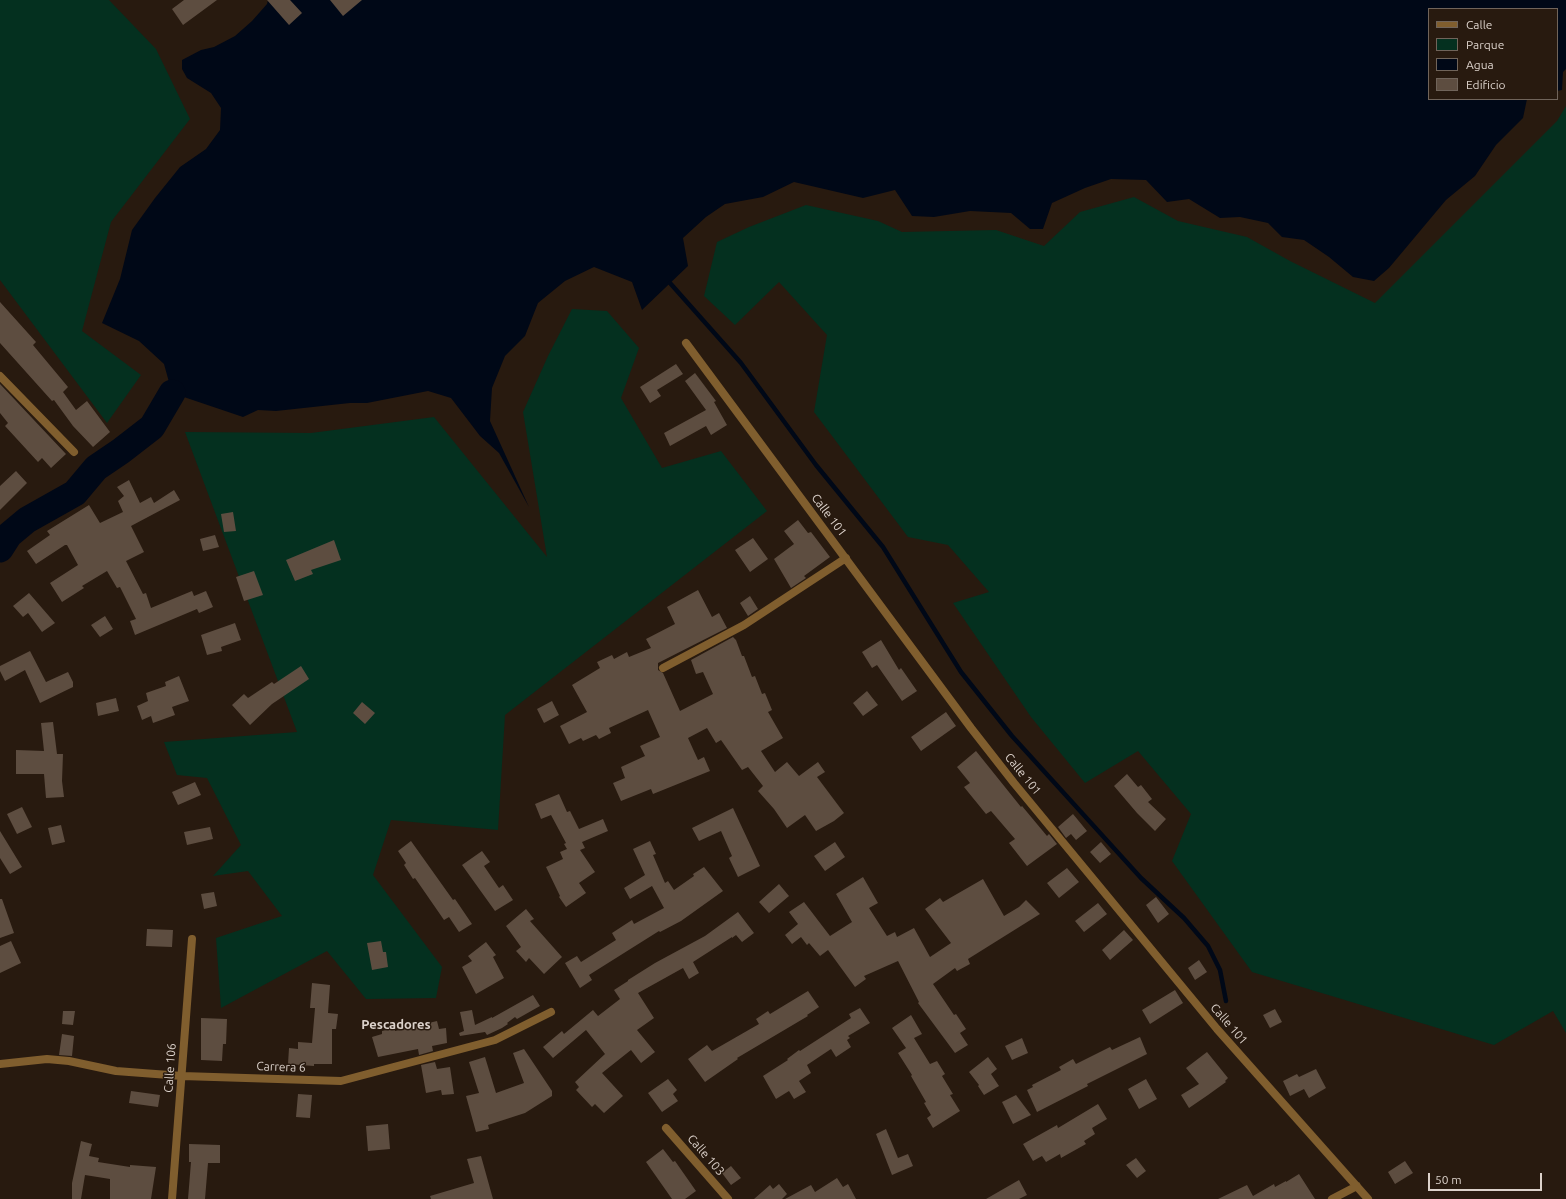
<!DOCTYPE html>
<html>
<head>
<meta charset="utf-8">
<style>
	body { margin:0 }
	#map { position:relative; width:1566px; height:1199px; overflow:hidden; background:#281a0f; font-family:Ubuntu,sans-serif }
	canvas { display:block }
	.legend { position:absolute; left:1428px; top:8px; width:130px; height:92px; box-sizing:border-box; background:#281a0f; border:1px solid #70645a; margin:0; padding:5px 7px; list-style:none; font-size:12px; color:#dcd2cb }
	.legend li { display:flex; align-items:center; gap:8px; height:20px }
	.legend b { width:20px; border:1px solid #70645a }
	.scale { position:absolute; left:1428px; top:1173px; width:114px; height:18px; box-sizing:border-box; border:2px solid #dcd2cb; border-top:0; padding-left:5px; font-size:12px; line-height:14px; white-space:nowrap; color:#dcd2cb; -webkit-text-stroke:3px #281a0f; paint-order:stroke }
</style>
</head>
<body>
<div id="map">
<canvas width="1566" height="1199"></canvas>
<ul class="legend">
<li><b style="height:5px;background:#805e2e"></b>Calle</li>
<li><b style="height:11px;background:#04301f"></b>Parque</li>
<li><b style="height:11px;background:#000817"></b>Agua</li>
<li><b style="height:11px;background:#5d4d40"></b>Edificio</li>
</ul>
<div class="scale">50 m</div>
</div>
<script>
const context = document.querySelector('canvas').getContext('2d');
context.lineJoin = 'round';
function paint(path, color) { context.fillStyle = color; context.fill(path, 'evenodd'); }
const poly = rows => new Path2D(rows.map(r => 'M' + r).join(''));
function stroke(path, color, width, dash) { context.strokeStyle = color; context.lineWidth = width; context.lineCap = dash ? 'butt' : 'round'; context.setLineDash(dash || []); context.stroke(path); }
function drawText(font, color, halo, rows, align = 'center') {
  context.font = font + ' Ubuntu,sans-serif'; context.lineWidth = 3; context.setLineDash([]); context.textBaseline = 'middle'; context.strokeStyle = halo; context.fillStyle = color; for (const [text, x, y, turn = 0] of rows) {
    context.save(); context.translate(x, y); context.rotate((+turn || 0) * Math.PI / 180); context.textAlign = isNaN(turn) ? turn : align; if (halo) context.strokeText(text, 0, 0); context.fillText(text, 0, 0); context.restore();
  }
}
paint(poly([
	[0,0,109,0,156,49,190,119,111,222,82,331,141,375,107,423,0,280],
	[1566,106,1566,1033,1553,1011,1494,1045,1252,972,1172,861,1191,814,1138,751,1085,783,1031,717,953,603,989,592,948,545,908,537,814,412,827,335,779,282,735,325,704,296,717,242,749,227,806,205,878,221,902,232,996,230,1044,246,1080,212,1134,197,1178,221,1247,237,1290,261,1375,303,1557,121],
	[572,309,607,311,639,348,621,398,662,468,721,451,767,511,505,715,498,830,391,820,373,875,442,967,436,998,366,999,327,951,221,1008,216,938,282,916,248,871,213,876,241,845,207,778,177,775,164,742,297,732,185,432,311,433,434,417,547,557,523,412,548,356]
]), '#04301f');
paint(poly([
	[268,0,1566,0,1566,69,1563,72,1562,90,1557,91,1557,9,1429,9,1429,99,1527,99,1523,118,1496,145,1475,176,1446,200,1389,268,1374,281,1353,277,1329,257,1304,240,1282,237,1268,223,1240,217,1220,218,1189,199,1167,202,1146,180,1111,179,1085,188,1052,203,1043,229,1030,229,1011,213,970,211,934,217,912,216,895,190,863,198,794,182,763,197,725,204,706,217,683,238,688,266,642,310,632,282,594,267,565,281,538,303,525,336,505,356,492,388,490,421,529,507,499,453,480,436,451,398,428,391,367,403,350,403,276,411,258,410,243,417,172,393,164,364,139,341,102,323,120,279,132,230,155,198,180,167,206,149,220,130,221,108,211,93,187,78,182,69,182,60,201,50,214,47,235,36,252,21,267,4]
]), '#000817');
stroke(poly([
	[670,283,741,363,816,465,883,547,961,672,1012,736,1141,878,1184,918,1208,946,1220,970,1226,1001]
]), '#000817', 4.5);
stroke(poly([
	[0,549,9,535,27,520,75,493,96,468,121,451,152,427,172,393]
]), '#000817', 27);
paint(poly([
	[184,0,217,0,183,25,172,9],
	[267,0,290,0,302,13,289,25],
	[330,0,362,0,343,16],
	[0,302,36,342,33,345,68,387,63,392,76,410,87,401,110,432,93,447,73,426,54,400,52,401,0,343],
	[676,364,683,374,657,390,661,396,650,403,640,387],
	[695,373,716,401,714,402,727,425,711,435,706,426,670,446,664,433,706,410,685,381],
	[0,384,66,454,51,468,42,458,38,462,5,426,8,423,0,413],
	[16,471,27,483,0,510,0,486],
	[129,480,140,503,151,497,154,503,174,490,180,500,131,526,144,552,126,561,143,594,146,593,151,608,192,591,194,596,206,591,213,607,199,613,197,609,135,635,130,621,136,619,120,587,117,588,107,571,82,586,84,588,62,602,50,583,78,565,67,545,65,545,36,564,27,551,50,535,47,531,89,505,100,523,123,512,118,501,124,496,117,487],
	[233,512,236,531,224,532,221,514],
	[798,520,808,533,811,532,830,557,804,576,806,578,791,588,774,559,794,544,784,531],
	[215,535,219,547,203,551,200,539],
	[753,538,768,559,750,572,735,550],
	[334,540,341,560,311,570,313,574,295,581,286,560],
	[254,571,263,595,244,601,236,577],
	[698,590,712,617,719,613,727,628,658,663,658,670,663,673,680,711,713,694,703,672,696,674,691,660,733,637,736,640,742,656,744,656,752,677,755,676,762,694,765,693,772,710,768,712,783,738,761,751,775,772,787,762,799,776,818,762,825,772,817,777,844,813,834,821,816,831,805,815,787,828,774,809,758,791,763,786,748,767,742,770,721,740,716,743,707,728,688,738,698,760,704,757,710,771,653,794,651,789,621,801,613,783,625,778,621,767,645,756,640,746,660,737,648,710,609,728,611,733,599,739,596,735,583,741,581,738,569,744,560,726,587,712,572,685,600,668,597,662,612,655,614,659,627,652,629,657,651,648,646,639,675,624,667,607],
	[29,593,55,623,42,632,28,613,23,617,13,606],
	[750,596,758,609,748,616,740,603],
	[105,616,113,629,100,637,91,625],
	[235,623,241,640,221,647,222,651,207,655,201,635],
	[881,640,899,670,901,668,917,691,902,701,877,665,872,668,862,652],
	[30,651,46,682,68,672,73,682,73,687,40,703,25,670,5,681,0,671,0,666],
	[301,666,309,679,272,704,250,725,232,705,244,694,248,698,272,682,274,684],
	[179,676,189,701,172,707,175,715,153,723,151,716,142,720,137,706,148,701,146,693,166,686,165,682],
	[867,691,878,705,863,716,853,703],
	[116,698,119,711,98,716,96,703],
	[552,701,559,715,544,723,537,709],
	[362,702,375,713,365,724,353,713],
	[946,712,956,726,921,751,911,737],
	[53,722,57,754,63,754,62,781,64,797,46,798,44,774,16,774,16,750,44,751,41,723],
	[976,751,1021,807,1022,806,1047,836,1049,834,1057,844,1027,866,1009,843,1015,839,991,811,986,814,964,787,970,783,957,767],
	[1127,774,1138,787,1141,785,1152,799,1148,802,1166,819,1155,831,1137,813,1114,786],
	[195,782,201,795,178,805,172,792],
	[559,794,567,812,570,811,579,829,603,819,608,831,582,842,585,848,580,850,595,872,579,883,586,893,566,907,559,897,560,896,546,867,563,859,560,852,567,849,564,844,566,843,551,815,541,819,535,804],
	[22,807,32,827,17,834,7,814],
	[733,808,760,866,738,877,729,858,732,856,721,831,699,841,692,828],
	[1073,814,1087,831,1076,840,1071,834,1066,838,1058,827],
	[61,825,65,842,52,845,48,828],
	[210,827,213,839,187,845,184,832],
	[0,831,22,867,10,874,0,858],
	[411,841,453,900,455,899,472,924,459,932,449,917,444,920,415,878,413,879,404,865,406,863,398,851],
	[650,841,656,854,653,855,665,883,668,881,674,890,694,876,693,874,704,867,723,891,681,921,660,932,659,931,589,975,592,980,580,988,565,963,577,956,581,962,616,940,612,933,632,920,634,924,664,908,652,886,630,899,624,888,645,875,633,849],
	[835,842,845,857,825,871,814,856],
	[1101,842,1111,854,1100,863,1090,852],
	[482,851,490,862,484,866,499,888,503,885,513,900,495,911,462,865],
	[1067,868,1079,882,1059,898,1047,883],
	[863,877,878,903,869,908,887,936,895,932,897,937,914,928,930,957,951,943,925,909,940,898,943,902,983,879,1004,916,1019,907,1026,900,1040,914,968,959,970,964,957,971,955,968,933,984,954,1015,956,1014,966,1029,960,1033,968,1045,955,1053,918,1003,919,1002,898,961,864,976,866,979,855,987,828,950,820,956,809,943,807,945,801,937,792,944,785,935,798,924,789,912,804,902,830,936,852,922,836,894],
	[779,884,789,896,769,913,759,902],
	[214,892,217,906,204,909,201,894],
	[1156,897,1169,914,1158,923,1146,905],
	[0,899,2,899,14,933,0,938],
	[1098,903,1107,914,1084,932,1075,921],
	[526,909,534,919,530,921,562,957,544,974,529,958,526,962,516,951,521,947,506,926],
	[738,912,754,933,742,942,736,935,732,938,732,937,693,962,699,973,689,979,683,968,638,993,654,1018,637,1030,655,1052,641,1063,631,1050,602,1073,623,1096,604,1113,595,1104,592,1107,576,1090,579,1087,575,1082,605,1054,586,1030,553,1058,543,1047,562,1031,564,1034,593,1010,598,1016,620,999,614,990,628,981,628,980,655,963,705,936],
	[147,929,173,930,172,947,146,946],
	[1124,930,1133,940,1110,960,1102,950],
	[11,941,21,963,0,973,0,946],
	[381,941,383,952,386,952,388,967,372,970,367,943],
	[486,942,496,955,493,957,504,978,476,994,462,967,472,961,468,956],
	[1199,960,1207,972,1195,980,1188,968],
	[312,983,330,985,328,1013,338,1014,336,1029,332,1029,332,1064,314,1064,314,1066,288,1064,289,1048,298,1049,298,1042,312,1043,315,1008,310,1008],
	[1175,990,1183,1003,1150,1024,1142,1010],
	[808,991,819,1007,807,1015,808,1016,737,1058,738,1059,705,1082,688,1059,707,1045,712,1051,759,1024,756,1019,768,1011,770,1014],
	[533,995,540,1006,517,1019,515,1017,507,1023,508,1024,502,1028,487,1035,485,1032,460,1036,459,1033,464,1031,460,1012,472,1010,475,1025,492,1017,492,1018],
	[860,1008,870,1023,848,1036,850,1038,847,1040,851,1047,836,1057,831,1049,807,1065,811,1073,799,1081,806,1092,794,1099,789,1091,776,1099,763,1076,788,1060,787,1059,799,1050,800,1051,851,1018,849,1014],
	[1275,1009,1282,1022,1270,1028,1263,1015],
	[63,1011,75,1011,73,1025,62,1024],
	[911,1015,922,1034,914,1038,930,1064,937,1061,945,1074,942,1076,953,1094,950,1095,960,1111,933,1128,927,1118,931,1115,924,1103,926,1102,911,1076,912,1075,898,1053,906,1048,892,1028],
	[201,1018,227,1019,226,1044,223,1044,222,1061,201,1060],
	[437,1021,439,1029,446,1028,447,1043,432,1046,433,1051,419,1055,418,1049,378,1057,372,1037,382,1034,382,1031,395,1028,395,1031],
	[62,1034,74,1036,72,1056,59,1055],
	[1140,1037,1147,1054,1087,1084,1088,1086,1037,1112,1027,1090,1033,1087,1032,1085,1061,1070,1059,1067,1073,1059,1076,1064,1110,1047,1112,1050],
	[1022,1038,1028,1053,1012,1060,1005,1046],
	[524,1049,552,1091,552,1096,525,1113,488,1125,489,1129,476,1132,466,1096,479,1093,469,1062,485,1057,496,1093,524,1083,513,1053],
	[1207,1052,1228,1078,1225,1081,1226,1082,1208,1095,1189,1108,1181,1095,1199,1084,1186,1068],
	[988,1057,997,1069,991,1074,999,1086,984,1095,978,1086,979,1085,969,1072],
	[435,1062,437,1069,450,1067,454,1094,442,1095,441,1090,426,1093,421,1065],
	[1316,1069,1326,1088,1309,1098,1304,1089,1290,1096,1283,1081,1297,1074,1299,1077],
	[668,1079,677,1090,673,1094,678,1101,662,1112,648,1093],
	[1146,1079,1157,1099,1139,1109,1128,1089],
	[131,1091,160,1095,158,1107,129,1103],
	[298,1094,312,1095,310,1118,296,1117],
	[1016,1095,1031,1115,1013,1124,1002,1102],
	[1098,1104,1107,1119,1092,1128,1095,1134,1084,1141,1086,1144,1061,1158,1060,1154,1046,1162,1042,1156,1033,1161,1023,1144,1057,1125,1058,1128],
	[388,1124,390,1149,368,1151,366,1126],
	[886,1129,898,1158,908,1154,913,1166,892,1175,876,1134],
	[81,1141,92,1144,89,1156,99,1158,98,1162,130,1167,130,1165,156,1167,151,1199,110,1199,110,1179,85,1175,81,1199,72,1199,72,1183],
	[189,1144,220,1145,220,1163,208,1163,205,1199,188,1199,191,1162,189,1162],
	[663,1149,673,1162,675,1161,696,1191,685,1199,672,1199,646,1162],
	[481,1156,493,1199,431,1199,430,1196,474,1183,467,1159],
	[1136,1158,1146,1171,1137,1178,1126,1165],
	[1405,1161,1413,1173,1395,1184,1388,1172],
	[731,1166,741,1178,731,1185,722,1173],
	[1299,1174,1315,1199,1218,1199,1247,1185,1253,1196,1274,1184,1275,1187,1286,1181,1286,1182],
	[837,1178,843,1187,848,1184,856,1199,785,1199,811,1185,815,1192],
	[1019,1180,1027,1195,1019,1199,986,1199],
	[779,1184,787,1194,782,1199,754,1199,770,1185,773,1189]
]), '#5d4d40');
stroke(poly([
	[686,343,971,728,1014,783,1217,1029,1368,1199],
	[0,376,74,452],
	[663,668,744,625,846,558],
	[0,1064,47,1059,69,1061,116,1071,182,1076,341,1081,495,1040,551,1012],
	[666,1128,728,1199],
	[172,1199,192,939],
	[1332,1199,1357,1186]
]), '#805e2e', 8);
drawText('12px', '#dcd2cb', '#281a0f', [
	["Calle 101",829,515,53],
	["Calle 101",1023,774,51],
	["Calle 101",1229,1024,49],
	["Carrera 6",281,1067,2],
	["Calle 106",170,1068,-86],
	["Calle 103",706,1155,49]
]);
drawText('bold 13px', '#dcd2cb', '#281a0f', [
	["Pescadores",396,1025]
]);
</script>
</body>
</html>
